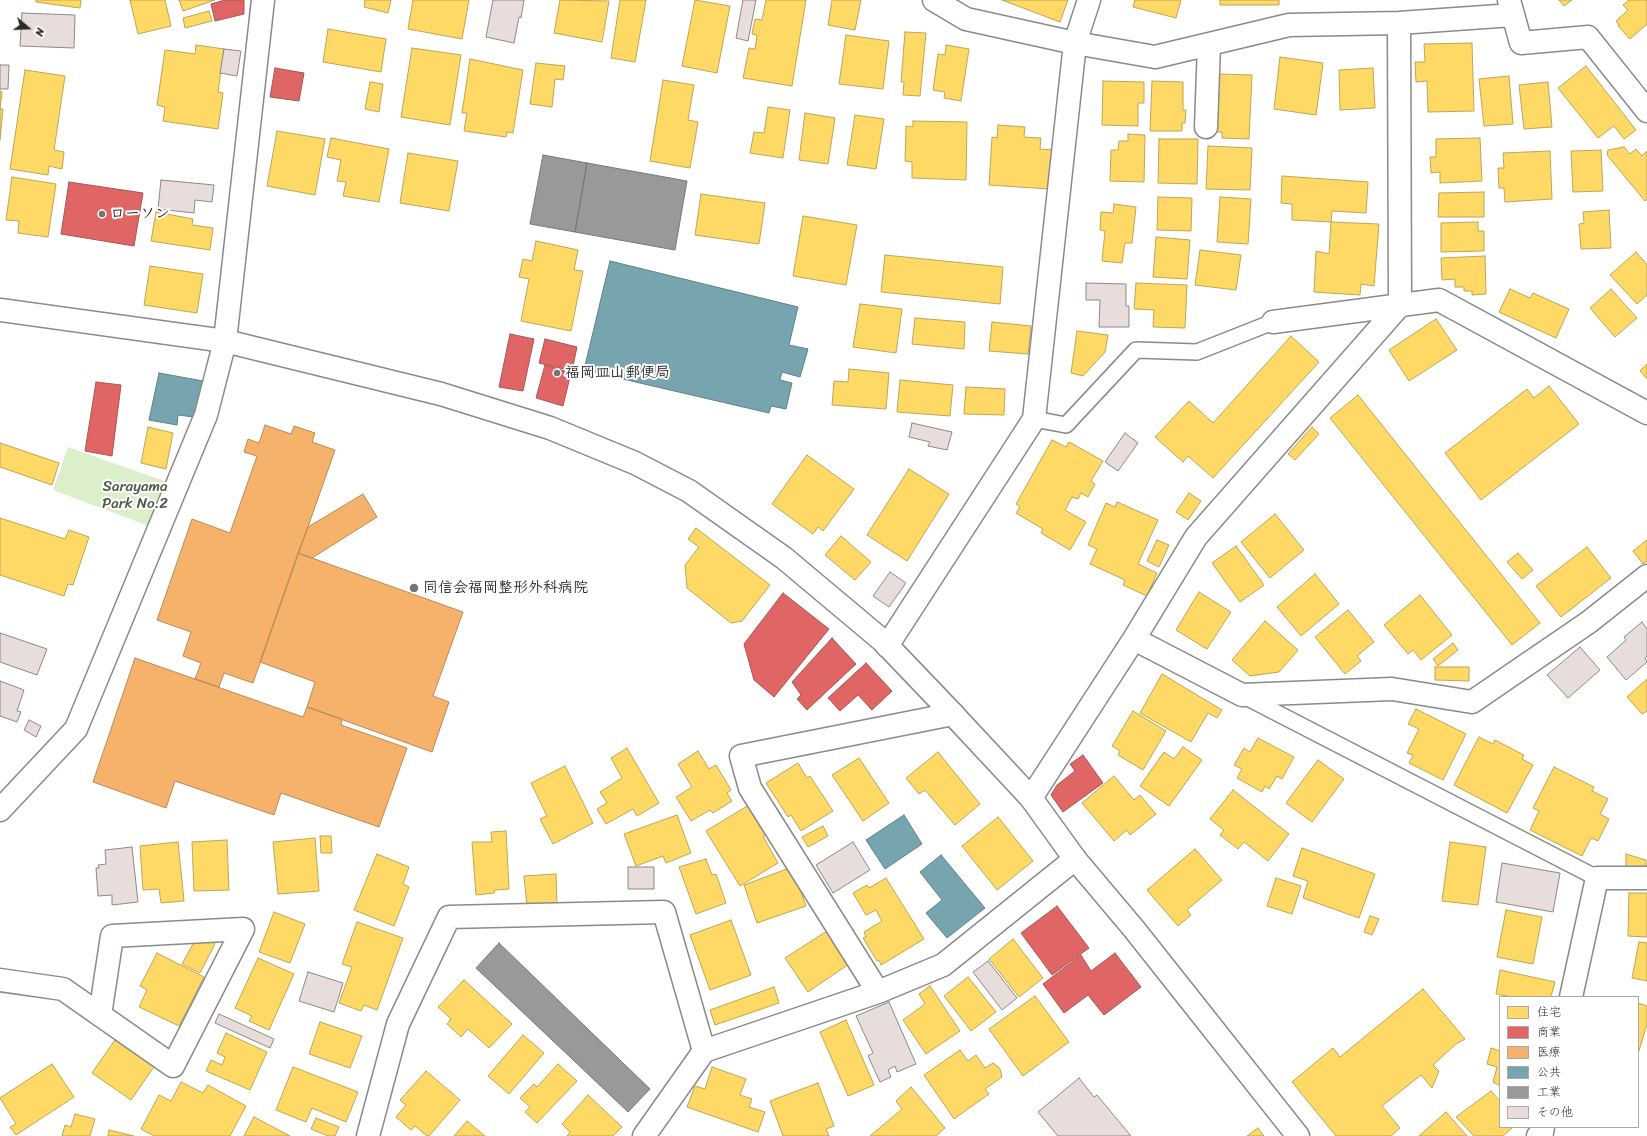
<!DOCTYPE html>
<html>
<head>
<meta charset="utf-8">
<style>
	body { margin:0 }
	#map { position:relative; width:1647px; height:1136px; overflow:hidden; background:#fff; font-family:Sriracha,"Klee One",sans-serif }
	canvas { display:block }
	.legend { position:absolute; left:1499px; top:996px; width:140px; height:132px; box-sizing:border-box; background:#fff; border:1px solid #aaa; margin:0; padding:5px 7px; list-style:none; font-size:12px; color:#2b2b2b }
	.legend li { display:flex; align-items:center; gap:8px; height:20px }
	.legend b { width:20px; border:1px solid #aaa }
	.north { position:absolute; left:8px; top:8px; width:40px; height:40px; -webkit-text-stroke:3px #fff; paint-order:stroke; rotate:109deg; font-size:11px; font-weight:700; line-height:16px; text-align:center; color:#2b2b2b }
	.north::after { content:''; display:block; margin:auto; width:14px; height:18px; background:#2b2b2b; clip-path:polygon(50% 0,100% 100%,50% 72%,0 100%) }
</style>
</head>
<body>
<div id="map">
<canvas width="1647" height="1136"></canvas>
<ul class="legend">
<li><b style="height:11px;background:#ffd966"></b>住宅</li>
<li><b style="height:11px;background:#e06666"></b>商業</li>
<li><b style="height:11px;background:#f6b26b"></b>医療</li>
<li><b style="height:11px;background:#76a5af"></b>公共</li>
<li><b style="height:11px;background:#999"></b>工業</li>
<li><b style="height:11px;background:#e8ddda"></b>その他</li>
</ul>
<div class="north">N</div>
</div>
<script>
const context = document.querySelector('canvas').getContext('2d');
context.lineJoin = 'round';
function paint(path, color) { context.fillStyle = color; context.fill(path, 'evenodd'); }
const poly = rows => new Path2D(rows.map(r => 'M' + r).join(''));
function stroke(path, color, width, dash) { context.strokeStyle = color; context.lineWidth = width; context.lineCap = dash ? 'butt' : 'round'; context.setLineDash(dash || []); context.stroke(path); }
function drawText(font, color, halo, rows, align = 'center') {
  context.font = font + ' Sriracha,"Klee One",sans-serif'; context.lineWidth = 4; context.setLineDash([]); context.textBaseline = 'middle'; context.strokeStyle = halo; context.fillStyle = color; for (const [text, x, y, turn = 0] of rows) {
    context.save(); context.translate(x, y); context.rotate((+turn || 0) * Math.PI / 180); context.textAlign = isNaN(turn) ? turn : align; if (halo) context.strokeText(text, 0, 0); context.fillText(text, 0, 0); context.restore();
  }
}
paint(poly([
	[68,447,167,482,149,526,53,490]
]), '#dbf0ca');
const homes = poly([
	[36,0,81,0,80,8,36,2,36,0],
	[130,0,165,0,171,26,138,34,130,0],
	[179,0,215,0,183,11,179,0],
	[365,0,391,0,388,13,364,7,365,0],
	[413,0,469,0,462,39,408,29,413,0],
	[560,0,609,1,602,42,554,33,560,0],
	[620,0,646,0,635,62,611,58,620,0],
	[695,0,730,6,717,73,682,66,695,0],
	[766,0,806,0,792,86,743,78,749,48,755,49,757,35,752,34,755,19,762,20,766,0],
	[832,0,861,0,855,30,828,25,832,0],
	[1002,0,1068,0,1060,22,1002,0],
	[1135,0,1181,0,1176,18,1133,7,1135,0],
	[1220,0,1279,0,1279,5,1220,5,1220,0],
	[1559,0,1572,0,1564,6,1559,0],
	[1629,0,1647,0,1647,24,1630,39,1618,26,1619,25,1616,21,1628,10,1623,5,1629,0],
	[209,11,212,21,185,28,183,18,209,11],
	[328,29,386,39,381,72,323,62,328,29],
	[905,32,926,33,920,96,903,95,904,82,901,82,905,32],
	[846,35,889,41,883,89,839,84,846,35],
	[1472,43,1474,111,1428,112,1427,81,1416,82,1415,62,1425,62,1424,44,1472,43],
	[196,45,224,49,218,92,223,93,218,129,163,121,165,107,157,105,165,50,195,54,196,45],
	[946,45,969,49,961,101,944,98,945,92,933,90,938,54,945,55,946,45],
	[412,48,461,55,450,125,401,117,412,48],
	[1280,57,1323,63,1316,115,1274,109,1280,57],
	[470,59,523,70,513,133,507,132,506,137,464,131,467,113,462,113,470,59],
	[536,63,565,66,563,80,555,79,552,107,530,104,536,63],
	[1586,66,1636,130,1624,139,1614,126,1598,138,1558,88,1586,66],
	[1373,68,1375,108,1340,110,1339,70,1373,68],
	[25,70,65,76,54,150,64,152,62,169,49,166,48,175,10,169,25,70],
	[1219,74,1252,75,1249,139,1222,138,1222,132,1216,132,1219,74],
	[1509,76,1513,124,1484,126,1479,79,1509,76],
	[663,80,694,85,688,120,698,122,690,168,650,161,663,80],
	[1103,81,1144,82,1144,103,1138,103,1138,126,1102,125,1103,81],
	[1152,81,1183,82,1183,110,1186,110,1185,123,1182,123,1182,131,1150,131,1152,81],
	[370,82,383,84,379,112,365,109,370,82],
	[1548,82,1552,127,1524,129,1519,85,1548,82],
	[0,91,2,92,0,109,3,109,0,140,0,91],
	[768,107,790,110,783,158,750,153,754,132,764,133,768,107],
	[805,113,835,118,828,164,799,160,805,113],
	[855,115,884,119,876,169,847,165,855,115],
	[913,121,967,122,966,180,912,178,912,162,905,161,906,126,913,127,913,121],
	[998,125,1025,127,1024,137,1041,138,1040,149,1052,150,1049,189,989,185,992,137,997,138,998,125],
	[277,131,325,139,315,195,267,186,277,131],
	[1128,134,1145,135,1144,182,1110,181,1111,150,1118,150,1119,141,1128,141,1128,134],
	[331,138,389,149,379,202,343,196,346,182,337,181,341,160,327,157,331,138],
	[1480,138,1482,181,1440,183,1440,172,1431,173,1430,157,1436,157,1436,139,1480,138],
	[1159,139,1198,139,1197,184,1158,183,1159,139],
	[1208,146,1252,148,1250,190,1206,189,1208,146],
	[1624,147,1630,154,1636,149,1642,156,1647,151,1647,199,1645,201,1607,155,1608,150,1624,147],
	[1601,150,1603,191,1573,192,1571,151,1601,150],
	[1550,151,1552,199,1505,202,1504,188,1499,188,1498,168,1504,168,1503,153,1550,151],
	[408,153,458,161,449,211,400,203,408,153],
	[1282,176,1368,182,1366,213,1332,211,1331,222,1292,220,1292,204,1281,203,1282,176],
	[12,177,56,184,48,237,18,233,19,221,6,220,12,177],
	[1484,192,1484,217,1438,217,1439,193,1484,192],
	[701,194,765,203,759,244,695,235,701,194],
	[1158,197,1192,198,1191,231,1157,230,1158,197],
	[1220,197,1251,199,1248,244,1217,242,1220,197],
	[1114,204,1136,207,1132,243,1125,243,1122,263,1102,261,1105,231,1100,230,1101,212,1113,213,1114,204],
	[1609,210,1611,248,1581,249,1579,224,1584,223,1583,212,1609,210],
	[156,212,193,219,192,225,213,228,210,250,151,241,156,212],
	[803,216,857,225,846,285,793,276,803,216],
	[1331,222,1379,224,1374,286,1361,284,1360,295,1314,292,1316,251,1329,254,1331,222],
	[1478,222,1478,231,1484,231,1484,251,1441,252,1441,223,1478,222],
	[1156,237,1190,240,1187,279,1153,277,1156,237],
	[536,241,578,250,574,270,583,271,571,331,521,321,529,279,519,277,523,259,532,261,536,241],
	[1200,250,1241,255,1236,290,1195,285,1200,250],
	[1636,252,1647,265,1647,295,1637,304,1610,275,1636,252],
	[885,255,1003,267,1000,304,881,292,885,255],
	[1485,256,1486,294,1472,295,1472,291,1464,291,1464,287,1455,287,1455,279,1442,280,1441,258,1485,256],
	[150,266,203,274,197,313,144,305,150,266],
	[1136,283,1187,285,1185,328,1153,327,1154,310,1134,309,1136,283],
	[1510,289,1530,298,1533,293,1569,309,1556,338,1499,312,1510,289],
	[1611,289,1637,318,1615,337,1590,308,1611,289],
	[860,304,902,309,896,353,853,347,860,304],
	[915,318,965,322,964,349,912,344,915,318],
	[1436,319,1457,350,1409,381,1389,350,1436,319],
	[992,322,1031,326,1028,354,989,351,992,322],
	[1077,331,1108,335,1105,352,1083,376,1071,373,1077,331],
	[1291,336,1319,362,1213,478,1188,456,1183,462,1155,437,1189,401,1213,423,1291,336],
	[1647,364,1647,379,1640,371,1647,364],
	[849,369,889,373,886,409,832,405,834,381,848,382,849,369],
	[900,380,953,385,950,416,897,412,900,380],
	[1549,386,1579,424,1481,500,1445,453,1527,389,1534,398,1549,386],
	[966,387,1005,389,1004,415,964,414,966,387],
	[1358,395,1540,623,1512,645,1330,418,1358,395],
	[148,427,173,433,166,469,141,463,148,427],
	[1312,427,1319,434,1295,460,1288,454,1312,427],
	[1052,440,1066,447,1069,442,1103,461,1091,481,1095,484,1088,497,1081,493,1078,499,1072,497,1065,510,1086,522,1070,550,1041,533,1043,529,1016,513,1020,507,1016,504,1052,440],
	[0,443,59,463,52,485,0,467,0,443],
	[807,455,854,489,823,531,818,527,813,534,772,504,807,455],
	[909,469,949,494,907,561,867,535,909,469],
	[1189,493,1201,501,1188,520,1176,512,1189,493],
	[1117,502,1158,520,1138,564,1157,573,1147,596,1123,585,1125,580,1090,564,1097,549,1088,545,1106,503,1115,507,1117,502],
	[1275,514,1304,550,1270,578,1241,542,1275,514],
	[0,518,65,539,69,530,89,537,73,585,68,584,64,596,0,575,0,518],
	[696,528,770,585,742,621,731,623,687,588,685,565,699,547,688,539,696,528],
	[841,536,871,562,855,580,825,555,841,536],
	[1157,540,1169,545,1159,567,1147,561,1157,540],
	[1647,540,1647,561,1643,564,1633,551,1647,540],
	[1236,546,1264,585,1240,602,1212,563,1236,546],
	[1587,547,1611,578,1561,617,1536,586,1587,547],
	[1518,553,1533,570,1522,579,1507,562,1518,553],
	[1315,574,1339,604,1301,636,1277,607,1315,574],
	[1199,592,1231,612,1207,649,1176,630,1199,592],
	[1420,595,1452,635,1421,660,1413,650,1408,654,1384,625,1420,595],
	[1348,610,1374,642,1357,656,1361,661,1345,674,1315,637,1348,610],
	[1265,621,1298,650,1279,672,1250,676,1232,660,1265,621],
	[1453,643,1458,650,1438,666,1433,659,1453,643],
	[1435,667,1469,667,1469,681,1435,680,1435,667],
	[1162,674,1222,710,1217,718,1208,713,1191,742,1140,713,1162,674],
	[1647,679,1647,711,1642,714,1627,697,1647,679],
	[1416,709,1466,734,1443,780,1409,763,1413,755,1407,753,1419,729,1408,724,1416,709],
	[1133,711,1166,731,1143,770,1118,755,1120,751,1112,746,1133,711],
	[1479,737,1493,744,1495,740,1524,755,1522,759,1533,765,1507,813,1454,785,1479,737],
	[1258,738,1294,757,1282,779,1277,776,1269,789,1265,786,1262,792,1237,778,1242,769,1234,765,1244,748,1250,752,1258,738],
	[1183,747,1202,760,1169,806,1140,786,1164,752,1174,759,1183,747],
	[627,748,659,803,637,816,633,809,606,824,597,809,607,803,600,792,622,778,611,758,627,748],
	[698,751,709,769,716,765,731,790,727,793,732,801,713,813,710,810,691,821,676,797,692,787,678,764,698,751],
	[938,752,980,804,955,825,925,790,919,794,906,778,938,752],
	[859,758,889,803,863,821,832,775,859,758],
	[1318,760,1344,779,1312,822,1286,803,1318,760],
	[798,763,807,778,810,776,833,811,801,831,791,815,788,817,766,783,798,763],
	[565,766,593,823,553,844,540,819,547,816,531,783,565,766],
	[1554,767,1594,787,1592,791,1608,799,1600,814,1609,819,1598,841,1591,838,1582,856,1530,830,1539,811,1533,808,1554,767],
	[1114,776,1134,800,1140,795,1156,814,1130,835,1127,830,1114,841,1082,803,1114,776],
	[1233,790,1289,834,1268,861,1244,842,1238,849,1220,835,1224,830,1210,819,1233,790],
	[749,805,767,834,763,836,778,863,740,886,706,831,749,805],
	[677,815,691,853,666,863,663,856,636,866,624,834,677,815],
	[998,817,1033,861,997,890,962,846,998,817],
	[823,826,828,836,808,847,802,837,823,826],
	[506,831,509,889,495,890,494,893,476,895,472,842,492,842,491,832,506,831],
	[320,836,331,836,332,853,321,853,320,836],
	[315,838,319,891,278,894,273,842,315,838],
	[227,840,229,890,194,891,192,842,227,840],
	[178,842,184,901,161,903,159,889,143,890,140,846,178,842],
	[1450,842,1486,847,1478,905,1442,901,1450,842],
	[1302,848,1375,874,1359,918,1303,898,1308,881,1293,876,1302,848],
	[1195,849,1222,880,1187,910,1191,915,1178,926,1147,890,1195,849],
	[377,854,409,867,403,884,409,887,394,926,354,910,377,854],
	[1626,854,1646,860,1646,867,1626,867,1626,854],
	[706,859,712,875,716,874,726,903,696,914,679,867,706,859],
	[792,867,806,906,757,923,744,885,792,867],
	[556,874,557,904,527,906,524,876,556,874],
	[886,878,924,939,881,965,879,960,877,961,863,938,866,937,864,932,882,921,876,910,866,915,853,893,867,885,869,888,886,878],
	[1276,878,1301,886,1292,914,1267,906,1276,878],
	[1629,893,1647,893,1647,937,1628,936,1629,893],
	[1506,910,1542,917,1533,964,1497,957,1506,910],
	[274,912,305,924,290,963,259,952,274,912],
	[1370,916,1379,919,1372,935,1364,932,1370,916],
	[731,920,751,975,710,990,690,935,731,920],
	[357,922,403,938,377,1010,364,1005,361,1011,339,1003,352,967,342,964,357,922],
	[827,931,849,964,808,992,785,958,827,931],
	[209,939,215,944,200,973,182,964,193,944,209,939],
	[1013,939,1043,978,1019,997,989,959,1013,939],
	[1639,942,1647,943,1647,981,1632,978,1639,942],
	[157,953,204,977,179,1026,139,1007,147,990,140,986,157,953],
	[258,958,294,974,269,1030,249,1021,252,1016,235,1008,258,958],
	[1500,970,1555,982,1551,997,1512,997,1496,994,1500,970],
	[968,977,996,1012,971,1031,944,996,968,977],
	[464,980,512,1024,489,1048,468,1029,461,1037,447,1024,451,1019,438,1007,464,980],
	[930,986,960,1031,926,1054,903,1020,925,1004,919,994,930,986],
	[774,987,779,1003,715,1025,710,1010,774,987],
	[1423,989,1465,1039,1456,1044,1433,1065,1439,1071,1432,1088,1421,1075,1382,1106,1400,1128,1391,1136,1336,1136,1292,1082,1333,1048,1340,1057,1423,989],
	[1035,996,1069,1042,1023,1076,989,1029,1035,996],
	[1638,1003,1647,1006,1647,1024,1638,1054,1638,1003],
	[846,1020,874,1085,848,1096,820,1032,846,1020],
	[320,1022,362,1036,350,1068,309,1054,320,1022],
	[226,1033,267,1052,250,1090,206,1071,211,1060,222,1065,225,1057,217,1053,226,1033],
	[119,1034,158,1061,131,1100,92,1073,119,1034],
	[523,1035,544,1053,509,1094,488,1076,523,1035],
	[1491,1048,1500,1051,1500,1086,1493,1082,1497,1067,1487,1064,1491,1048],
	[960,1050,968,1061,976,1055,985,1068,993,1063,997,1066,1000,1069,1002,1077,985,1089,989,1094,954,1119,924,1075,960,1050],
	[52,1064,74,1097,16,1135,10,1127,16,1124,0,1098,52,1064],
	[558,1064,577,1081,537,1123,525,1112,530,1107,520,1098,534,1084,537,1087,558,1064],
	[293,1067,358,1092,346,1122,312,1108,306,1122,276,1110,293,1067],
	[712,1067,746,1079,740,1095,752,1099,749,1107,765,1112,758,1132,687,1107,695,1086,705,1089,712,1067],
	[426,1071,460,1100,429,1136,427,1136,415,1126,411,1130,396,1117,406,1105,400,1100,426,1071],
	[181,1082,203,1093,208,1085,246,1106,230,1136,154,1136,141,1129,159,1095,171,1101,181,1082],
	[818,1083,834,1126,826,1129,829,1136,783,1136,770,1101,818,1083],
	[911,1087,945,1128,936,1136,870,1136,902,1109,896,1101,911,1087],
	[1491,1091,1500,1101,1500,1127,1513,1127,1503,1136,1474,1136,1456,1117,1491,1091],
	[588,1095,622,1127,613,1136,567,1136,570,1132,562,1124,588,1095],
	[1446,1112,1467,1136,1419,1136,1446,1112],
	[75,1114,95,1119,90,1136,62,1136,65,1125,71,1127,75,1114],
	[254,1117,290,1136,244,1136,254,1117],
	[316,1118,339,1127,335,1136,328,1136,311,1129,316,1118],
	[467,1121,485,1136,454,1136,467,1121],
	[1258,1128,1264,1136,1247,1136,1258,1128],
	[109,1130,134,1136,108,1136,109,1130]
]);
paint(homes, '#ffd966');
stroke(homes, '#bfa554', 1);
const shops = poly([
	[225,0,244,0,244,14,215,21,211,4,225,0],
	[275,68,304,73,299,101,270,97,275,68],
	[69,182,143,193,134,246,61,234,69,182],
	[510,334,534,339,523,391,499,387,510,334],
	[545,339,577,347,572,371,539,363,545,339],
	[545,365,571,373,563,406,536,398,545,365],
	[96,382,121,385,112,456,85,451,96,382],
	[783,593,829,629,774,697,754,680,744,644,783,593],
	[832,638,856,664,807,710,797,699,801,695,792,682,832,638],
	[866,663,892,691,872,710,858,695,840,711,828,698,866,663],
	[1083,755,1103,783,1063,812,1051,795,1057,785,1075,771,1070,764,1083,755],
	[1057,906,1089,948,1052,975,1021,933,1057,906],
	[1115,953,1141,987,1104,1015,1088,995,1064,1013,1043,984,1081,955,1091,971,1115,953]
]);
paint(shops, '#e06666');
stroke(shops, '#aa5454', 1);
const health = poly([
	[265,425,291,434,294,426,315,433,312,442,335,450,253,683,224,673,219,687,195,679,201,663,183,656,191,632,157,620,192,519,230,533,257,456,244,452,248,439,259,443,265,425],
	[363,494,377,517,312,558,298,553,308,527,363,494],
	[298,553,463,612,433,696,449,702,432,752,307,707,315,682,260,662,298,553],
	[135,658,303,717,307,707,342,719,341,725,407,748,379,827,281,793,274,815,175,781,166,808,93,782,135,658]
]);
paint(health, '#f6b26b');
stroke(health, '#b98a58', 1);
const public = poly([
	[610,261,798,307,789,345,808,349,800,377,782,372,780,380,792,383,786,409,771,406,769,413,584,370,610,261],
	[159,373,203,381,194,417,178,415,177,425,149,420,159,373],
	[904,815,922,844,885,869,866,840,904,815],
	[941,855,985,908,947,938,926,913,942,900,920,872,941,855]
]);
paint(public, '#76a5af');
stroke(public, '#608087', 1);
const industry = poly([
	[543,155,587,163,575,232,530,224,543,155],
	[587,163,687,181,675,250,575,232,587,163],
	[499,943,650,1089,628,1112,476,968,499,943]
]);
paint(industry, '#999');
stroke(industry, '#787878', 1);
const building = poly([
	[493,0,524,0,521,18,519,17,514,43,486,37,493,0],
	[743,0,756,0,748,41,736,38,743,0],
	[22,13,75,15,74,48,20,46,22,13],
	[224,49,241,51,237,76,220,73,224,49],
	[0,65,9,65,8,89,0,89,0,65],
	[161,180,214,185,212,202,195,200,194,213,158,209,161,180],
	[1086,283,1126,284,1126,306,1129,306,1129,327,1099,327,1100,300,1086,300,1086,283],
	[912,423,952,432,947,450,928,446,930,442,909,437,912,423],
	[1125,433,1138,443,1118,471,1105,462,1125,433],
	[890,572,906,583,889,607,873,596,890,572],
	[1642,622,1647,629,1647,656,1645,658,1647,662,1626,680,1607,657,1626,640,1624,637,1642,622],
	[0,633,47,649,37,675,0,662,0,633],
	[1580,647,1600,670,1568,698,1547,675,1580,647],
	[0,681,24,690,17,711,21,712,17,722,0,716,0,681],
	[29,720,41,726,36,737,24,730,29,720],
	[853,842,870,870,833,893,816,865,853,842],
	[132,847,138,902,112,905,112,895,98,896,96,868,99,868,98,865,106,864,105,850,132,847],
	[1502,863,1560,873,1553,912,1496,902,1502,863],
	[628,867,654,867,654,889,628,889,628,867],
	[988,961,1017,998,1002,1010,973,972,988,961],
	[308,972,343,983,334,1012,299,1001,308,972],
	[889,1002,916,1064,897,1072,895,1066,888,1070,891,1077,880,1082,868,1056,873,1053,856,1016,889,1002],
	[219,1014,274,1039,270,1048,215,1023,219,1014],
	[1079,1078,1094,1097,1097,1095,1131,1136,1058,1136,1038,1112,1079,1078]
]);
paint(building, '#e8ddda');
stroke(building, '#8a8a8a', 1);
const service = poly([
	[1034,419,1066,425,1136,350,1197,352,1273,322],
	[1244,696,1597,878]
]);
const minor = poly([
	[934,0,966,19,1075,43,1155,57,1289,25,1399,23,1513,15],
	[1509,0,1521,43,1588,37,1647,111],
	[1206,127,1209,44],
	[1273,322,1439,300,1647,413],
	[1134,639,1242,695,1392,689,1472,702,1589,622,1647,576],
	[887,646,1034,419,1075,43,1089,0],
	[1031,798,1134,639,1196,537,1400,305,1399,23],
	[0,810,76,729,206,415,225,341,263,0],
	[0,980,63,989,173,1066,243,929,112,936,100,1015],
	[878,992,750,788,741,756,953,714],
	[1571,997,1597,878,1647,878],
	[368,1136,398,1024,449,917,664,912,704,1051,878,992,943,965,1075,859],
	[644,1136,704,1051],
	[1538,1136,1542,1133,1543,1127]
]);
const tertiary = poly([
	[0,310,225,341,441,394,550,428,635,463,689,491,784,558,883,641,948,709,1031,798,1075,859,1134,929,1298,1136]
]);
stroke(service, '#8a8a8a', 18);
stroke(minor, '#8a8a8a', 25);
stroke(tertiary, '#8a8a8a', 25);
stroke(service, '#fff', 15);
stroke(minor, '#fff', 22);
stroke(tertiary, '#fff', 22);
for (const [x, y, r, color] of [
	[102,214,4,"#757575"],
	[557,373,4,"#757575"],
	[414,588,5,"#757575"]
]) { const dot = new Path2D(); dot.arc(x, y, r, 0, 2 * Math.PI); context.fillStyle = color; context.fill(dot); stroke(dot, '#fff', 1.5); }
drawText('bold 15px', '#2b2b2b', '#fff', [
	["ローソン",110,214],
	["福岡皿山郵便局",565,373],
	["同信会福岡整形外科病院",423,588]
], 'left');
drawText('15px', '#505948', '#fff', [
	["Sarayama",135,487],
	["Park No.2",135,504]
]);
</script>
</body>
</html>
